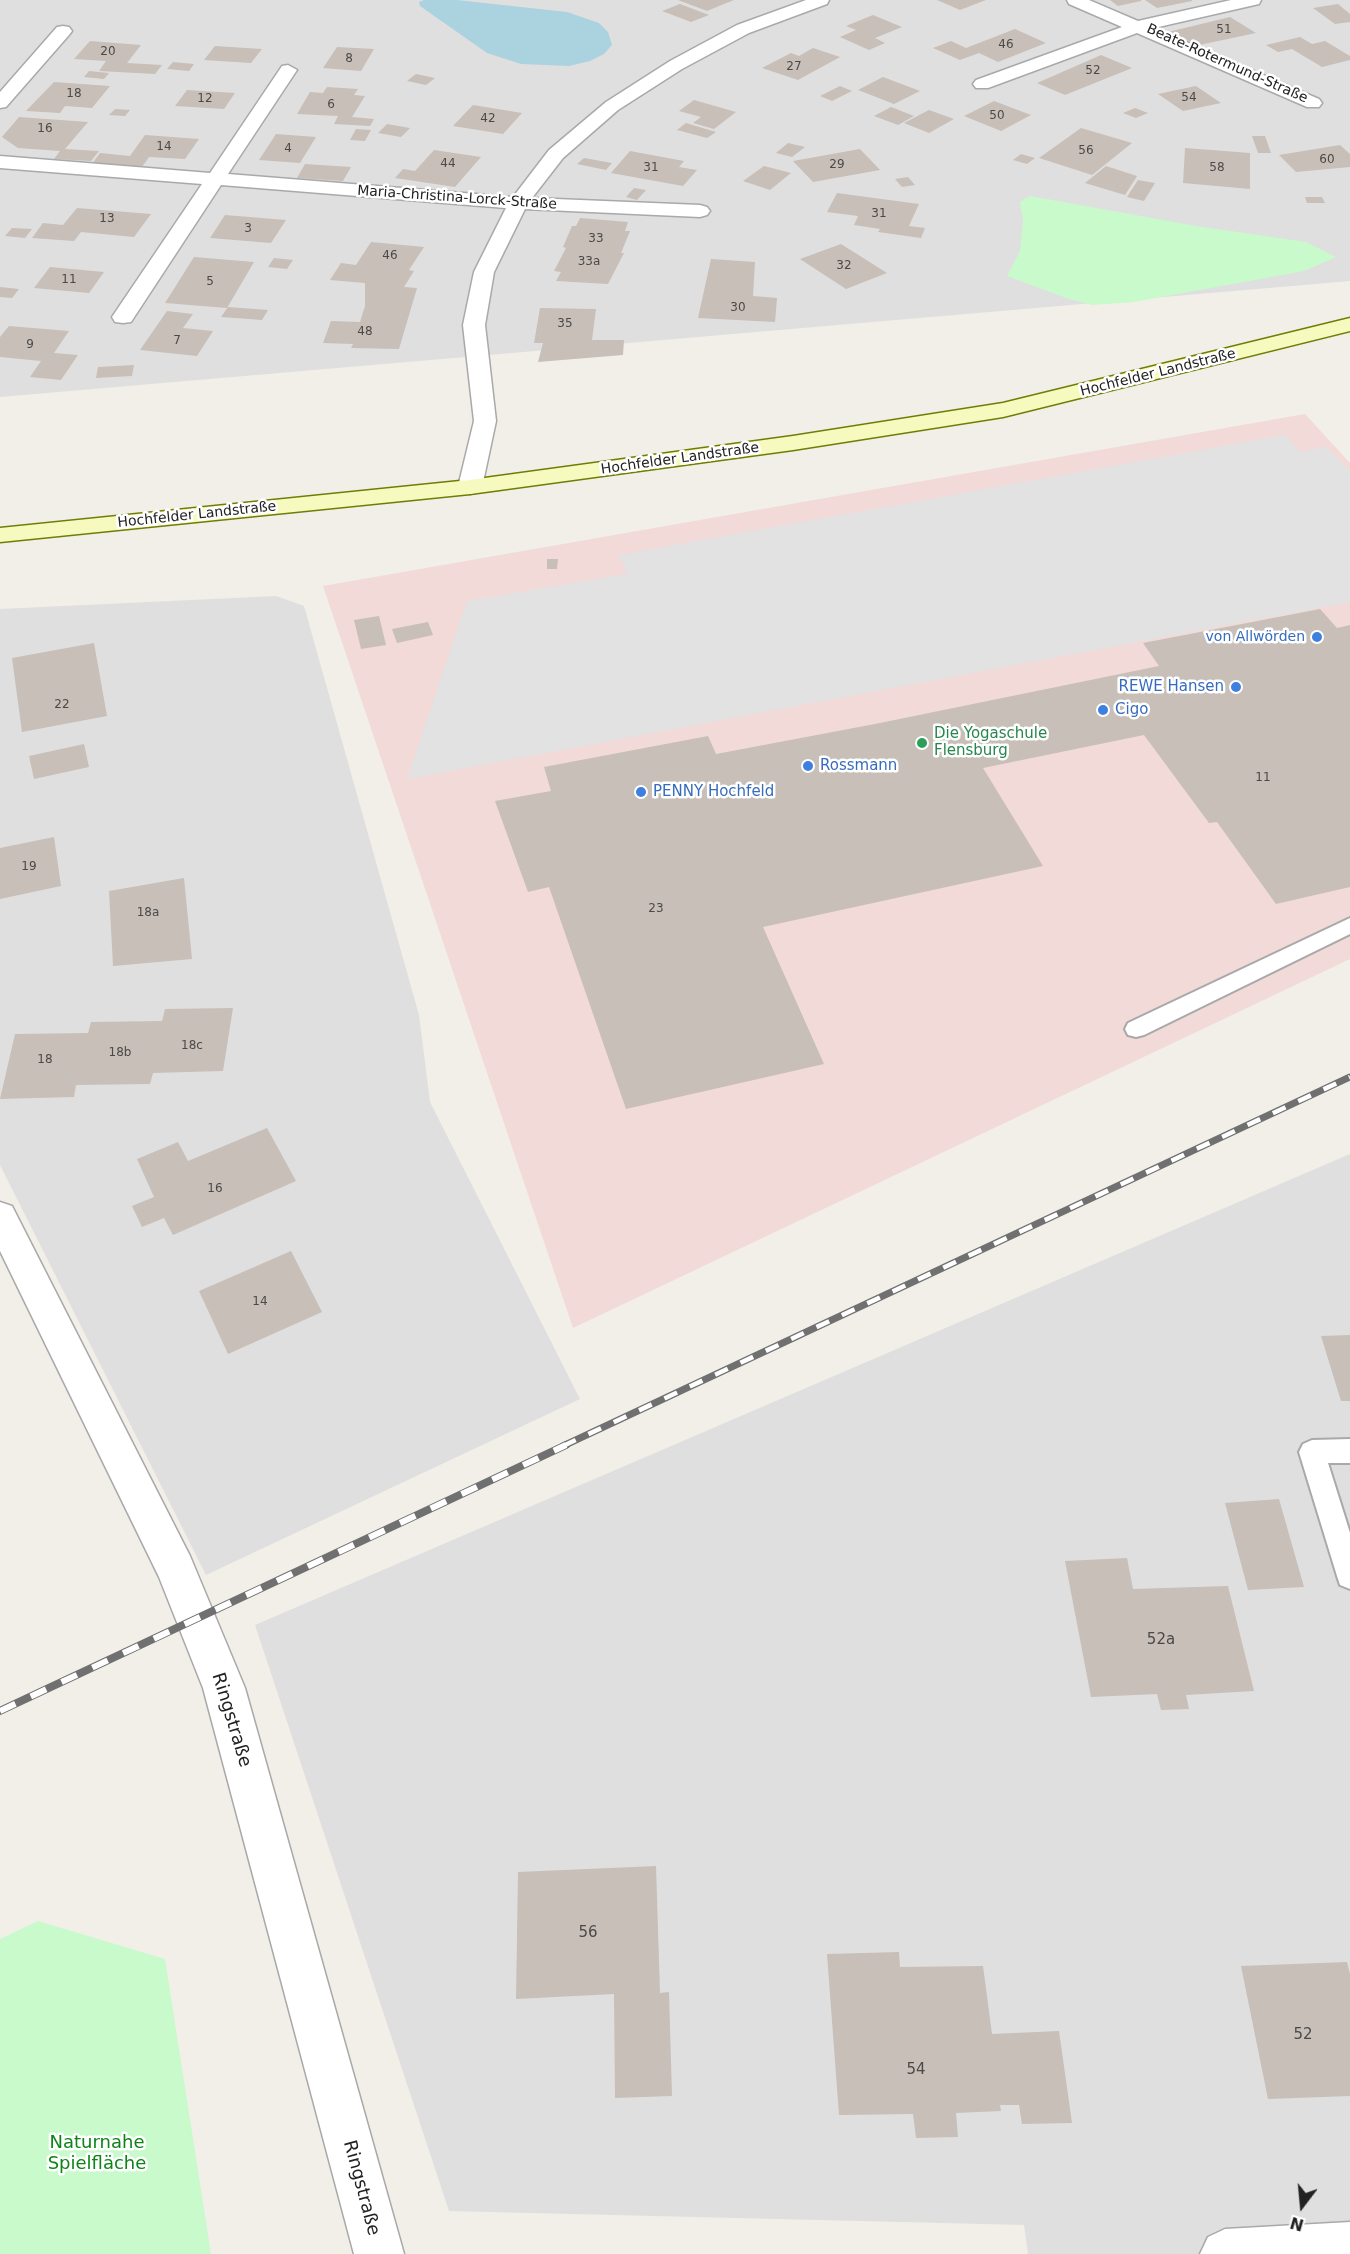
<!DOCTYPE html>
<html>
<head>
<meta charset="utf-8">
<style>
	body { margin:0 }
	#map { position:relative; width:1350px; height:2254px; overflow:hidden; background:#f2efe9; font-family:"DejaVu Sans",sans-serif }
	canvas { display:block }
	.north { position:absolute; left:1272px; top:2176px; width:60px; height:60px; -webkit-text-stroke:4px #fff; paint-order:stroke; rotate:196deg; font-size:16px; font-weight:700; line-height:24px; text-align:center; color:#222 }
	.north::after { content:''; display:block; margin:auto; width:21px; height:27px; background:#222; clip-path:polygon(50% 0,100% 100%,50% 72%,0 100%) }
</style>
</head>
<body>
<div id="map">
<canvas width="1350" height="2254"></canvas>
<div class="north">N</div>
</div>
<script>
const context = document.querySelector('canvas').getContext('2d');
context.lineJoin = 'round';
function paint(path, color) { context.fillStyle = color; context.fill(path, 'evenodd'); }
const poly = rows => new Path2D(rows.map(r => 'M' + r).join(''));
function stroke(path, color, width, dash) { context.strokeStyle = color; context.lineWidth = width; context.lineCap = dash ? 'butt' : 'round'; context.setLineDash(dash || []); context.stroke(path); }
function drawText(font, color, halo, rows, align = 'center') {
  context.font = font + ' "DejaVu Sans",sans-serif'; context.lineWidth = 5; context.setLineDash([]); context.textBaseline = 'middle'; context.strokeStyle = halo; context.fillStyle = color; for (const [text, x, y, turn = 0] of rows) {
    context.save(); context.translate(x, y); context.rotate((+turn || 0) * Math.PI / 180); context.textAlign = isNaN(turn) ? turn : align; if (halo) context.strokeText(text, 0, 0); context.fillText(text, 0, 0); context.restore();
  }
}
paint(poly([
	[0,0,1350,0,1350,281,0,397],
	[276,596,304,606,419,1015,430,1102,580,1399,206,1575,0,1165,0,609],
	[1350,1154,1350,2254,1028,2254,1024,2225,449,2211,255,1625]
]), '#e0dfdf');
paint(poly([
	[1305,414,1350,463,1350,959,573,1328,323,586]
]), '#f2dad9');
paint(poly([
	[1030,196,1196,226,1306,242,1336,257,1304,271,1134,302,1092,305,1069,299,1007,276,1020,251,1023,221,1020,202],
	[38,1921,165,1959,211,2254,0,2254,0,1939]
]), '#c8facc');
paint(poly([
	[1285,435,1300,452,1326,447,1350,471,1350,602,407,779,467,601,627,574,619,555]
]), '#e2e2e2');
paint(poly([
	[424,0,457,0,567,12,599,23,608,32,612,45,604,54,590,61,569,66,521,64,487,53,420,6,419,2]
]), '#aad3df');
paint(poly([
	[678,0,734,0,707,11],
	[937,0,986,0,960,10],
	[1110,0,1141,0,1141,1,1118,6],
	[1145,0,1192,0,1192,1,1157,8],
	[680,4,709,15,691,22,662,11],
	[1338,4,1350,14,1350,22,1335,24,1313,8],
	[873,15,902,27,875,38,885,43,869,50,840,37,856,30,846,26],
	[1230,17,1256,33,1199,45,1168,32],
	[1015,29,1046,43,998,62,979,53,960,60,933,48,951,41,966,48],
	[1300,37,1312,44,1325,41,1350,56,1350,60,1322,67,1292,49,1278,52,1266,45],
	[90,41,141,45,127,63,162,65,155,74,99,71,106,61,74,59],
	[215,46,262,49,251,63,204,60],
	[337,47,374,49,361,71,323,68],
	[813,48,840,57,798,80,762,68,791,53,799,56],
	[1101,55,1132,68,1065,95,1037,83],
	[173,62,194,64,189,71,167,69],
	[89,71,109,73,104,79,84,77],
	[416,74,435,78,426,85,407,81],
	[883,77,920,91,894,104,858,90],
	[54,82,110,86,92,108,65,106,60,113,26,111],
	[840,86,852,91,832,101,820,96],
	[1196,86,1221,103,1183,111,1158,94],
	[327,87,358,89,354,95,365,96,352,117,374,119,370,126,334,124,338,116,297,114,310,92,323,93],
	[187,90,235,93,224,109,175,106],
	[694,100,736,112,714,129,693,123,701,117,679,111],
	[994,101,1031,115,1001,131,964,116],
	[473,105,522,113,503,134,453,126],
	[891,107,914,116,898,125,874,116],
	[1135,108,1148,113,1136,118,1123,113],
	[115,109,130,110,125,116,109,115],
	[929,110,954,119,929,133,904,123],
	[19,117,88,122,65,149,99,151,91,161,54,159,60,151,18,148,2,137],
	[686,123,716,132,707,138,677,130],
	[387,124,410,128,401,137,378,133],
	[1081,128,1132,143,1092,175,1039,158],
	[356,129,371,130,365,141,350,140],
	[276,134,316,137,300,163,259,160],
	[145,135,199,139,185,159,149,157,142,167,92,164,100,153,130,156],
	[1252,136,1265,136,1271,153,1258,153],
	[788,143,805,147,792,157,776,153],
	[1340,145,1350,154,1350,167,1296,172,1279,155],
	[1185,148,1250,153,1250,189,1183,183],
	[860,149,880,170,813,182,793,161],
	[434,150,481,157,455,187,395,178,403,169,415,171],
	[630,151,684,161,679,167,697,170,683,186,611,173],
	[1021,154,1035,158,1027,164,1013,160],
	[584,158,612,163,606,170,577,164],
	[305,164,351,167,343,181,297,178],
	[764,166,791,173,770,190,743,181],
	[1106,166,1137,176,1125,195,1085,183],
	[908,177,915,185,902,187,895,179],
	[1138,180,1155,183,1144,201,1127,197],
	[634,188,646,190,637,200,626,197],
	[837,193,919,204,909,226,925,228,921,238,878,232,880,229,854,225,858,216,827,212],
	[1305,197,1322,197,1325,203,1307,203],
	[77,208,151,214,134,237,81,232,74,241,32,238,43,223,63,225],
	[225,215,286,220,271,243,210,238],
	[580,218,628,222,625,231,630,231,621,253,624,253,608,284,556,281,561,272,554,271,566,248,563,247,572,226,576,226],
	[12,228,32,229,25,238,5,236],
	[371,242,424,247,409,270,414,271,404,287,417,288,399,349,351,348,353,344,323,343,331,321,360,322,365,306,365,283,330,280,341,263,356,265],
	[841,244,887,273,846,289,800,259],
	[194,257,254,262,227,308,165,303],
	[274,258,293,260,287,269,268,267],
	[711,259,755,262,753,296,777,298,775,322,698,318],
	[50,267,104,272,89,293,34,288],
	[0,287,19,289,12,298,0,297],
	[228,307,268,310,262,320,221,317],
	[540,308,596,309,592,340,624,340,623,355,538,362,543,343,534,343],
	[167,311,193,314,183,328,213,331,197,356,140,350],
	[9,326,69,331,54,353,78,355,61,380,30,377,41,361,0,357,0,337],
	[134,365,132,376,96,378,98,367],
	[547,559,558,559,557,569,547,569],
	[1320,609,1337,628,1350,625,1350,887,1276,904,1217,822,1209,823,1144,735,983,768,1043,866,763,927,824,1064,626,1109,549,887,528,892,495,801,551,791,544,767,708,736,716,754,875,724,1159,666,1143,643],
	[379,616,386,645,361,649,354,620],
	[428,622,433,635,397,643,392,629],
	[94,643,107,716,22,732,12,658],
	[84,744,89,767,34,779,29,756],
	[54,837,61,886,0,899,0,848],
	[184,878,192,959,113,966,109,891],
	[233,1008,223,1071,153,1073,150,1084,76,1085,74,1097,0,1099,15,1034,88,1033,91,1022,162,1021,165,1009],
	[267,1128,296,1181,173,1235,164,1218,142,1227,132,1206,154,1197,137,1159,178,1142,188,1161],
	[291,1251,322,1312,228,1354,199,1291],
	[1350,1335,1350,1401,1341,1401,1321,1336],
	[1279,1499,1304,1587,1248,1590,1225,1503],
	[1127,1558,1133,1589,1228,1586,1254,1691,1186,1695,1189,1709,1161,1710,1157,1694,1091,1697,1065,1561],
	[656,1866,660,1993,669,1992,672,2096,615,2098,614,1994,516,1999,518,1872],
	[899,1952,900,1967,983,1966,992,2034,1059,2031,1072,2123,1022,2124,1019,2105,1000,2105,1001,2111,956,2113,958,2137,916,2138,913,2114,839,2115,827,1954],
	[1347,1962,1350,1974,1350,2096,1268,2099,1241,1966]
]), '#c7bfb8');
const service = poly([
	[1350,918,1350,934,1144,1035,1136,1037,1128,1035,1125,1029,1128,1023,1350,918],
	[1350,1439,1350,1463,1328,1463,1350,1533,1350,1589,1340,1585,1337,1576,1299,1452,1303,1444,1312,1440,1350,1439]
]);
const minor = poly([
	[806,0,829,0,827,4,749,33,682,69,618,110,563,158,532,198,700,205,707,207,710,211,707,215,700,217,525,209,494,272,485,325,496,421,482,487,478,492,470,494,462,492,458,487,474,421,463,325,474,272,506,208,221,185,131,322,123,323,115,322,112,317,202,184,0,168,0,156,210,173,282,66,288,65,297,70,228,174,513,197,549,150,606,102,670,61,737,25,806,0],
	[1067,0,1089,0,1138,21,1231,0,1261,0,1259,4,1154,28,1319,99,1322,103,1319,107,1307,107,1137,33,988,88,976,88,973,84,976,80,1122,27,1069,4,1067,0],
	[63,26,69,27,72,31,69,35,6,107,0,108,0,92,57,27,63,26],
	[0,1202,12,1206,190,1556,245,1688,404,2254,354,2254,203,1688,159,1577,0,1251,0,1202],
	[1350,2222,1350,2254,1200,2254,1208,2237,1225,2229,1350,2222]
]);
const secondary = poly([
	[1350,318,1350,331,1003,417,793,450,470,494,0,542,0,528,470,480,793,436,1003,403,1350,318]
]);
stroke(service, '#a9a9a9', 4);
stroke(minor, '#a9a9a9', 3);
stroke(secondary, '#707d05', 3);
paint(service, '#fff');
paint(minor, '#fff');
paint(secondary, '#f7fabf');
const railFar1 = poly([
	[563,1446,1350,1077]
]);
const rail = poly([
	[0,1711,566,1445]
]);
stroke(railFar1, '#707070', 7);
stroke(rail, '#707070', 8);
stroke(railFar1, '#fff', 4.5, [14]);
stroke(rail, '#fff', 6, [17]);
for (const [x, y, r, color] of [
	[1317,637,6,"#3f7fe0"],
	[1236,687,6,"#3f7fe0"],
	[1103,710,6,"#3f7fe0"],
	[922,743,6,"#2e9e5b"],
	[808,766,6,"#3f7fe0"],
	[641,792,6,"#3f7fe0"]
]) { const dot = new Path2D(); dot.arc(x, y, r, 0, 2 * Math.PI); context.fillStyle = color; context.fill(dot); stroke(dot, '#fff', 2); }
drawText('12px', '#4b4948', null, [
	["51",1224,30],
	["46",1006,45],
	["20",108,52],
	["8",349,59],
	["27",794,67],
	["52",1093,71],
	["18",74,94],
	["54",1189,98],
	["12",205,99],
	["6",331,105],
	["50",997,116],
	["42",488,119],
	["16",45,129],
	["14",164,147],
	["4",288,149],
	["56",1086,151],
	["60",1327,160],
	["44",448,164],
	["29",837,165],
	["31",651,168],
	["58",1217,168],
	["31",879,214],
	["13",107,219],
	["3",248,229],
	["33",596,239],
	["46",390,256],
	["33a",589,262],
	["32",844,266],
	["11",69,280],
	["5",210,282],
	["30",738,308],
	["35",565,324],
	["48",365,332],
	["7",177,341],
	["9",30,345],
	["22",62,705],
	["11",1263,778],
	["19",29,867],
	["23",656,909],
	["18a",148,913],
	["18c",192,1046],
	["18b",120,1053],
	["18",45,1060],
	["16",215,1189],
	["14",260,1302]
]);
drawText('14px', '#222', '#fff', [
	["Beate-Rotermund-Straße",1227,64,24],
	["Maria-Christina-Lorck-Straße",457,198,4],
	["Hochfelder Landstraße",1158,373,-14],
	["Hochfelder Landstraße",680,459,-8],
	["Hochfelder Landstraße",197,515,-6]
]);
drawText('14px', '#366cbe', '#fff', [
	["von Allwörden",1305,637]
], 'right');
drawText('15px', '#366cbe', '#fff', [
	["REWE Hansen",1224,687,"right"],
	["Cigo",1115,710],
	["Rossmann",820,766],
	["PENNY Hochfeld",653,792]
], 'left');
drawText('15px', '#27864d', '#fff', [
	["Die Yogaschule",934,734],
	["Flensburg",934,751]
], 'left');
drawText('15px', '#4b4948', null, [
	["52a",1161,1640],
	["56",588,1933],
	["52",1303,2035],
	["54",916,2070]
]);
drawText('18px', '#222', '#fff', [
	["Ringstraße",231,1720,73],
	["Ringstraße",361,2188,75]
]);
drawText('18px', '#0c8416', '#fff', [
	["Naturnahe",97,2143],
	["Spielfläche",97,2164]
]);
</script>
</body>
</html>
